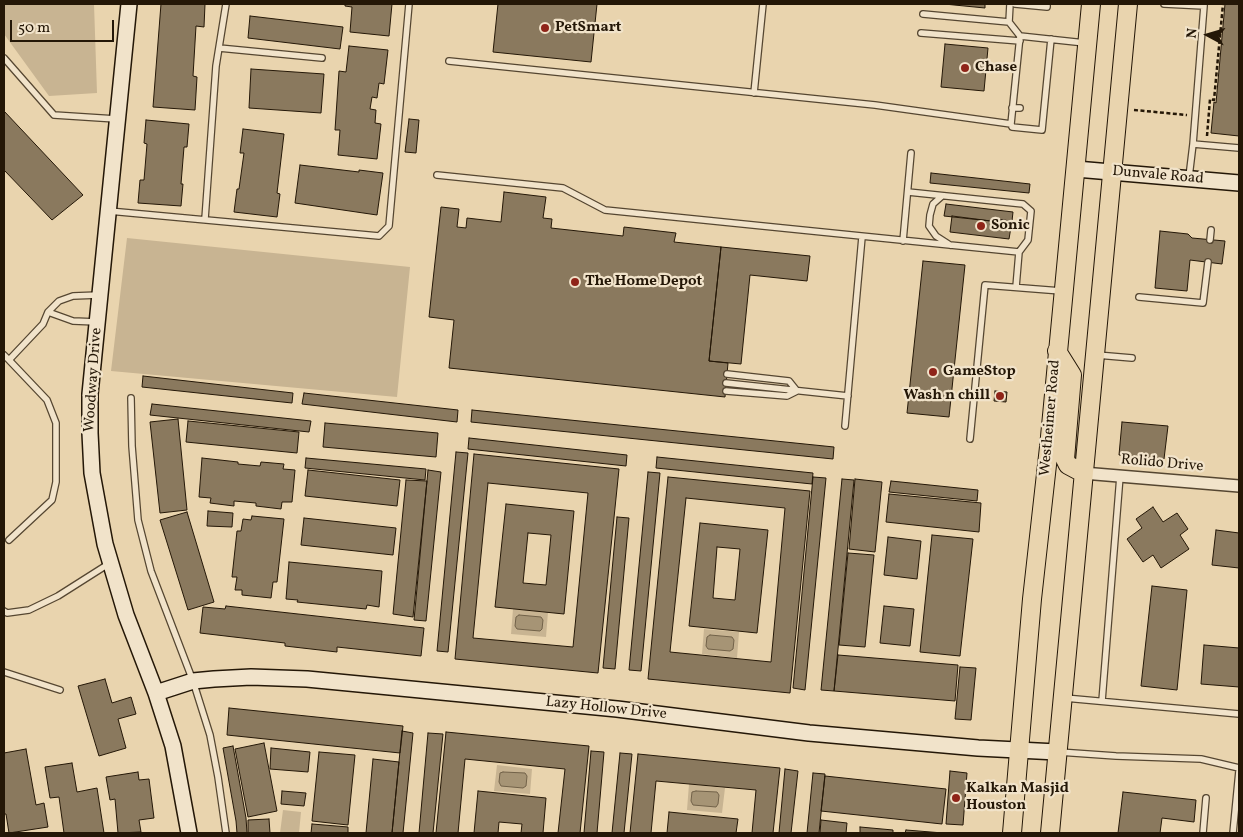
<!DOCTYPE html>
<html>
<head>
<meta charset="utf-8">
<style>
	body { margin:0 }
	#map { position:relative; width:1243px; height:837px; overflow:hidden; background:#e9d4ae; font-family:Vollkorn,serif }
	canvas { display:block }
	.frame { position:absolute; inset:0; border:5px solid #241707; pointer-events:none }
	.north { position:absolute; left:1183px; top:10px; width:50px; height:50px; -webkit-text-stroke:4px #f1e3ca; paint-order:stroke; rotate:276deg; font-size:14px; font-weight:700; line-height:20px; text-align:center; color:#241707 }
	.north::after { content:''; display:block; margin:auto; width:18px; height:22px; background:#241707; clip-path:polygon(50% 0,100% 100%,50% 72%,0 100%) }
	.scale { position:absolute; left:10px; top:20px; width:104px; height:22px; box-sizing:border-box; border:2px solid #241707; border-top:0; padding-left:6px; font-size:15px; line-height:18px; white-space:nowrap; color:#241707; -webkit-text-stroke:4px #f1e3ca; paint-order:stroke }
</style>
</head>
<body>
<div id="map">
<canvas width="1243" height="837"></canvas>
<div class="frame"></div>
<div class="north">N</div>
<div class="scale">50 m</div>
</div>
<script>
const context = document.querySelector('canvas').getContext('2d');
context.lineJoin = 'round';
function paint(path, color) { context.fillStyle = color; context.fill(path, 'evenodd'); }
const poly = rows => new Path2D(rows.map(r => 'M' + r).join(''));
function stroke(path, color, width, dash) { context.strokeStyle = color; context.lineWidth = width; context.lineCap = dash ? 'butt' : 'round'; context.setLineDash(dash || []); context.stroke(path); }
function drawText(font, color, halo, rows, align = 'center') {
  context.font = font + ' Vollkorn,serif'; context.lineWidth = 4.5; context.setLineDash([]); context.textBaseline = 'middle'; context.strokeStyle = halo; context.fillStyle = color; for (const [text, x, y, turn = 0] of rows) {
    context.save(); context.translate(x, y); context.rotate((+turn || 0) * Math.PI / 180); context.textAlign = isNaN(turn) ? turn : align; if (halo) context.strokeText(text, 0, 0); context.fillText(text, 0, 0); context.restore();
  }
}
paint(poly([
	[4,4,94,4,97,93,49,96,4,34],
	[127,238,410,267,397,397,111,371],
	[513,609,548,612,546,637,511,634],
	[704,629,739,632,737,658,702,654],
	[497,765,532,769,530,794,494,791],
	[689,784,725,788,722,813,687,810],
	[283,810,301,812,299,833,280,833]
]), '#c8b492');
const water = poly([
	[519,615,541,617,543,620,542,629,540,631,517,629,515,626,516,617,519,615],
	[710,635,732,637,734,640,733,649,730,651,708,649,706,646,707,637,710,635],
	[503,772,525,773,527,776,526,786,523,788,501,786,499,782,500,773,503,772],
	[696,791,717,792,719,795,718,804,716,807,693,805,691,801,692,792,696,791]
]);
paint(water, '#a69475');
stroke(water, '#726249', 1);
const building = poly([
	[161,4,205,4,204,27,196,26,193,76,197,77,195,110,153,107,161,4],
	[345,4,392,4,389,36,350,32,352,7,345,6,345,4],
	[498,4,597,4,591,62,493,52,498,4],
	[944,4,985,4,985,8,944,4],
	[1225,4,1239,4,1239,136,1211,133,1214,102,1216,103,1225,4],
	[250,16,343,27,340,49,248,38,250,16],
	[945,44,988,48,984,91,941,87,945,44],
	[349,46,388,50,384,84,379,83,377,98,372,97,370,109,376,110,375,123,381,124,377,159,338,155,340,130,335,130,339,71,346,72,349,46],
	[251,69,324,74,321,113,249,108,251,69],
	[4,111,83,195,52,220,4,170,4,111],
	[409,119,419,120,416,153,405,152,409,119],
	[146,120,189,124,187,147,184,147,181,184,183,184,181,206,138,203,140,180,144,180,147,144,144,143,146,120],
	[243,129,284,134,277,193,280,194,277,217,234,212,237,189,239,189,244,153,240,153,243,129],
	[300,165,359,172,359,170,383,173,377,215,295,203,300,165],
	[931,173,1030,184,1029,193,930,183,931,173],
	[504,192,546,197,543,218,552,219,551,228,623,236,624,227,676,233,674,242,721,247,709,361,728,363,725,397,449,368,454,320,429,317,441,207,459,209,457,227,466,228,467,218,501,222,504,192],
	[946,204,1013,212,1012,221,991,219,991,221,944,216,946,204],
	[952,216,991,221,991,219,1012,221,1009,239,950,232,952,216],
	[1160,231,1188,234,1192,238,1225,241,1222,264,1190,260,1187,291,1155,288,1160,231],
	[721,247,810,256,807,281,750,275,741,364,709,361,721,247],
	[923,261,965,265,949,417,907,413,923,261],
	[143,376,293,393,292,403,142,387,143,376],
	[995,391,1007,392,1006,402,994,401,995,391],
	[304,393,458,410,457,422,302,404,304,393],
	[152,404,311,421,309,432,150,415,152,404],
	[472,410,834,447,833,459,471,422,472,410],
	[178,419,187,510,160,513,150,422,178,419],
	[188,421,299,432,297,453,186,442,188,421],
	[1122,422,1168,426,1164,459,1119,455,1122,422],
	[325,423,438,433,436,457,323,447,325,423],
	[469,438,627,455,626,466,468,449,469,438],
	[456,452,468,453,448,652,437,651,456,452],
	[474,454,619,469,598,673,455,659,474,454],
	[488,483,588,493,573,647,473,638,488,483],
	[657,457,813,473,812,484,656,468,657,457],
	[202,458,238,462,238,464,260,466,261,462,284,464,283,469,295,470,292,502,282,502,281,509,256,506,256,503,234,501,234,506,210,503,211,498,199,497,202,458],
	[306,458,426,469,425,480,305,468,306,458],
	[308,470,400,480,397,506,305,496,308,470],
	[428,470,441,472,426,621,414,620,428,470],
	[648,472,660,473,641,671,629,670,648,472],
	[668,477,810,491,790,693,648,679,668,477],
	[686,498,785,508,771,662,670,652,686,498],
	[813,477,826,478,805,690,793,688,813,477],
	[842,479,854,480,834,691,821,690,842,479],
	[855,479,882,482,875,552,849,549,855,479],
	[406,480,427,481,413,617,393,614,406,480],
	[891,481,978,490,977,501,889,492,891,481],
	[889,494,981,503,979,532,886,522,889,494],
	[506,504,574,511,564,614,495,607,506,504],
	[528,533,551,535,546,585,523,583,528,533],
	[1153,507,1163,522,1177,513,1188,529,1180,535,1189,549,1161,568,1153,555,1143,562,1127,539,1142,528,1136,519,1153,507],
	[208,511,233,513,232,527,207,526,208,511],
	[187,512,214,602,188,610,160,520,187,512],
	[252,516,284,519,277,582,273,582,271,598,242,595,242,590,235,590,237,577,232,577,237,531,241,531,243,519,251,520,252,516],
	[617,517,629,518,615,669,603,668,617,517],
	[304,518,396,528,393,555,301,545,304,518],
	[700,523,768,530,757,633,689,626,700,523],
	[717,547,740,549,735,600,713,598,717,547],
	[1216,530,1239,533,1239,568,1212,565,1216,530],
	[932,535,973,539,960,656,920,652,932,535],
	[888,537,921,541,917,579,884,575,888,537],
	[848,553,874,555,865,647,839,645,848,553],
	[289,562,382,571,379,607,367,605,366,609,297,602,298,600,286,599,289,562],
	[1152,586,1187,590,1177,690,1141,686,1152,586],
	[226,606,424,628,421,656,337,647,337,652,285,646,285,643,200,633,203,607,225,609,226,606],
	[884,606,914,609,910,646,880,643,884,606],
	[1204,645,1239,648,1239,687,1201,684,1204,645],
	[838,655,958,665,955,701,834,691,838,655],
	[960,667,976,668,971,720,955,719,960,667],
	[105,679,112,703,131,697,136,714,118,719,126,748,99,756,78,686,105,679],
	[229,708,403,726,400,753,227,735,229,708],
	[402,731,413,733,403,833,392,833,402,731],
	[446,732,589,746,580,833,558,833,565,769,465,759,458,833,436,833,446,732],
	[428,733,443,734,433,833,419,833,428,733],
	[264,743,277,811,248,817,235,749,264,743],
	[233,746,246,818,247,833,237,833,236,821,223,748,233,746],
	[271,748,310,752,308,772,270,769,271,748],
	[26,749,36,805,44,803,48,827,9,833,6,814,4,814,4,753,26,749],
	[591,751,604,752,597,833,584,833,591,751],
	[319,752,355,755,348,825,312,821,319,752],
	[620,753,632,754,624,833,612,833,620,753],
	[638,754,780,768,773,833,752,833,756,790,656,781,651,833,630,833,638,754],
	[373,759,399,762,392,833,366,833,373,759],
	[72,763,77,792,97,788,104,833,64,833,59,797,50,798,45,767,72,763],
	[785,769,798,771,791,833,779,833,785,769],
	[950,771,967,773,963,825,946,824,950,771],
	[138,772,139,780,149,779,154,818,139,820,141,832,118,833,115,799,110,800,106,777,138,772],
	[813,773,825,774,819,833,807,833,813,773],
	[825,776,946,789,942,824,821,811,825,776],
	[282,791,306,793,304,806,281,804,282,791],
	[478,791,546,798,543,833,521,833,522,824,499,822,498,833,474,833,478,791],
	[1123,792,1196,800,1194,822,1162,818,1160,833,1118,833,1123,792],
	[669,812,738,819,736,833,667,833,669,812],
	[269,819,270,833,248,833,248,820,269,819],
	[821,820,847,823,846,833,820,833,821,820],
	[312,824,348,827,348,833,311,833,312,824],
	[860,827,893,830,893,833,860,833,860,827],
	[906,830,943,833,905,833,906,830]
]);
paint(building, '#8a795e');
stroke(building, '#241707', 1);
const lane = poly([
	[1015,4,1047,7,1047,4],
	[1164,4,1204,6,1204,4],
	[1204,6,1193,144,1239,148],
	[1009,22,1010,4],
	[921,33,1020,41],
	[1020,36,1085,43],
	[219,48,322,58],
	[4,58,54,115,116,119],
	[449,61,875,105,1011,124,1020,36,1009,22,923,14],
	[754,93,763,4],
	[1012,108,1020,108],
	[1011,124,1012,127,1042,130,1051,39],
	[437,175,563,188,605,210,1019,252],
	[1189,177,1193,144],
	[908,192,1023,204,1031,211,1028,240,1019,252,1016,287],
	[942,196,933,204,930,215,929,226,936,236,950,245],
	[109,211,379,236,389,226,409,4],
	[205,219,216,66,226,4],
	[1210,240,1211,230],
	[903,241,911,153],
	[1139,297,1203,303,1208,262],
	[48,312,73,321,97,322],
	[4,355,9,360],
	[1097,355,1132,358],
	[726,383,848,396],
	[726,391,787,396,797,391,789,381,727,374],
	[131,398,132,446,138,520,151,571,193,681,210,735,218,777,226,833],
	[845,426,862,237],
	[970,439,985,285,1061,291],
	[9,540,52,500,56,482,56,423,47,400,9,360,43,324,48,312,59,301,73,296,99,295],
	[4,611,7,613,29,610,58,596,110,563],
	[4,672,60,690],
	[1065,698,1239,714],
	[1102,701,1120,476],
	[1059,752,1116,756,1201,759,1239,768],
	[1203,833,1206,798],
	[1233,833,1239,771]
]);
const street = poly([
	[1083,473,1239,486]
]);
const secondary = poly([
	[129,4,90,394,90,433,92,473,105,544,126,615,156,693,173,746,189,833],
	[1076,169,1239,183],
	[156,693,193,681,214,679,251,677,307,679,617,709,809,733,978,748,1057,752]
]);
const primary = poly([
	[1057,351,1072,375,1065,459,1068,465,1083,473],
	[1012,833,1032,599,1049,447,1091,4],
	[1050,833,1128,4]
]);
stroke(lane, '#554631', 8);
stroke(street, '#554631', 14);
stroke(secondary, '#241707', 18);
stroke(primary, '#241707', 20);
stroke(poly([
	[1134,110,1187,115],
	[1207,136,1210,99,1214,100,1223,4]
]), '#241707', 2.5, [4, 2.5]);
stroke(lane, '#f1e3ca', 5.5);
stroke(street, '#f1e3ca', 11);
stroke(secondary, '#f1e3ca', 15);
stroke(primary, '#e9d4ae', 18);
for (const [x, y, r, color] of [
	[545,28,5,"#8f2418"],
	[965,68,5,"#8f2418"],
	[981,226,5,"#8f2418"],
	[575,282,5,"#8f2418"],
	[933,372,5,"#8f2418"],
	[1000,396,5,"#8f2418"],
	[956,798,5,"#8f2418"]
]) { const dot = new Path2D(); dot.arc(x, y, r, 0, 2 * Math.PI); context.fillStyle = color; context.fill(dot); stroke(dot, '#f1e3ca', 2); }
drawText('bold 15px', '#241707', '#f1e3ca', [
	["PetSmart",555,28],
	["Chase",975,68],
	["Sonic",991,226],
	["The Home Depot",585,282],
	["GameStop",943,372],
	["Wash n chill",990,396,"right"],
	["Kalkan Masjid",966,789],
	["Houston",966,806]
], 'left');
drawText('15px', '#241707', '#f1e3ca', [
	["Dunvale Road",1158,176,5],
	["Woodway Drive",94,380,-86],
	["Westheimer Road",1051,418,-85],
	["Rolido Drive",1162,464,5],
	["Lazy Hollow Drive",606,709,6]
]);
</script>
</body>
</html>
